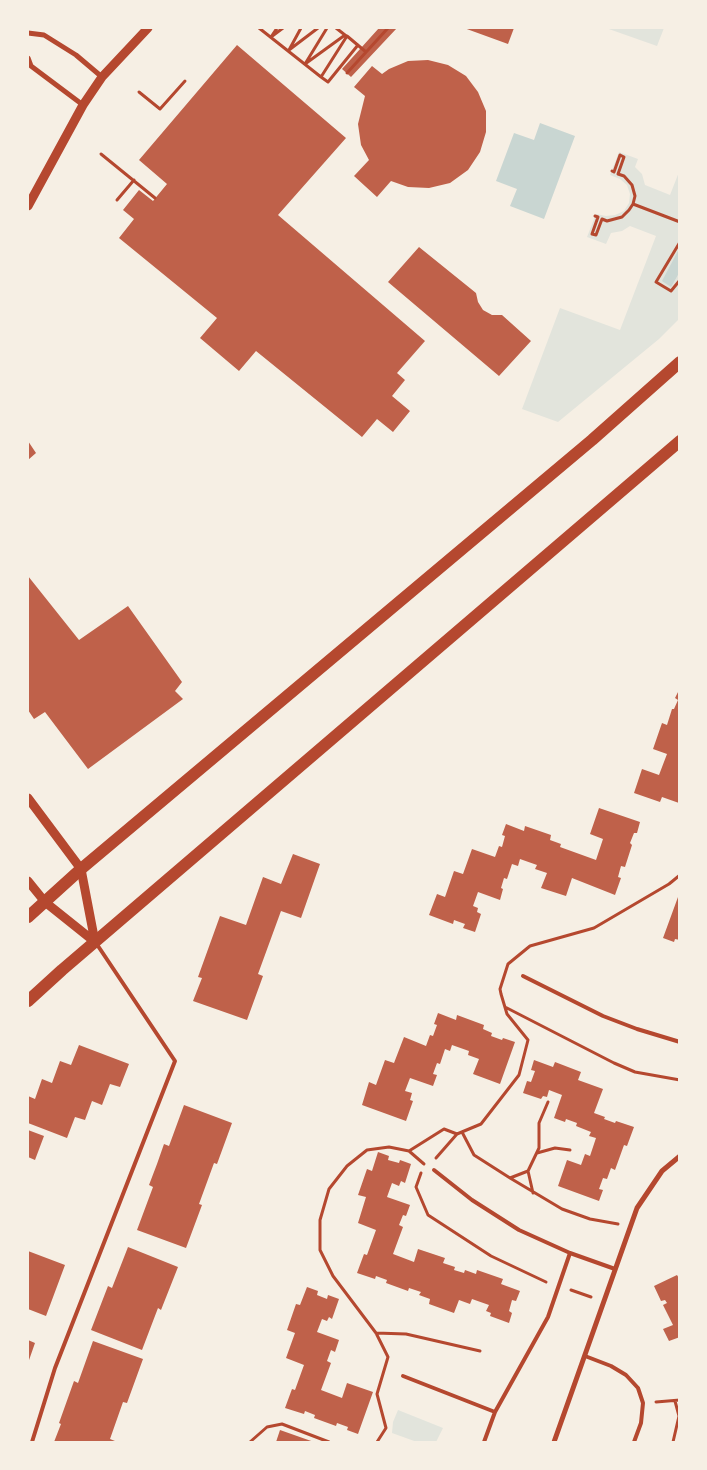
<!DOCTYPE html>
<html>
<head>
<meta charset="utf-8">
<style>
	body { margin:0 }
	#map { position:relative; width:707px; height:1470px; overflow:hidden; background:#f6efe4; font-family:Quicksand,sans-serif }
	canvas { display:block }
	.frame { position:absolute; inset:0; border:29px solid #f6efe4; pointer-events:none }
</style>
</head>
<body>
<div id="map">
<canvas width="707" height="1470"></canvas>
<div class="frame"></div>
</div>
<script>
const context = document.querySelector('canvas').getContext('2d');
context.lineJoin = 'round';
function paint(path, color) { context.fillStyle = color; context.fill(path, 'evenodd'); }
const poly = rows => new Path2D(rows.map(r => 'M' + r).join(''));
function stroke(path, color, width, dash) { context.strokeStyle = color; context.lineWidth = width; context.lineCap = dash ? 'butt' : 'round'; context.setLineDash(dash || []); context.stroke(path); }
paint(poly([
	[606,28,664,28,657,46],
	[619,152,638,159,635,167,642,174,645,185,670,195,679,172,679,319,659,339,558,422,522,409,560,308,620,330,656,236,630,226,622,231,611,233,606,244,587,237,596,214,606,216,615,215,624,211,629,203,630,194,627,185,620,179,610,175],
	[398,1410,443,1428,436,1442,417,1442,392,1433,393,1422]
]), '#e2e4dc');
paint(poly([
	[540,123,575,136,544,219,510,206,517,189,496,181,514,133,534,140],
	[679,249,679,273,671,287,662,281]
]), '#c9d6d2');
paint(poly([
	[379,28,397,28,351,77,342,69],
	[464,28,514,28,508,44],
	[237,45,346,138,278,215,425,341,397,373,405,380,392,396,410,411,393,432,377,419,362,437,256,351,239,371,200,338,217,318,119,238,134,219,123,210,139,190,153,201,167,184,139,160],
	[428,60,448,65,466,76,478,92,486,111,486,132,480,152,468,170,450,183,429,188,408,187,391,181,377,197,354,176,369,160,361,145,358,124,365,96,354,87,372,66,382,74,389,69,408,61],
	[419,247,476,293,478,302,483,310,492,315,502,315,531,341,499,376,388,282],
	[28,441,36,453,28,460],
	[28,576,79,640,128,606,182,682,175,691,183,699,88,769,45,712,34,719,28,710],
	[680,688,680,801,679,803,662,797,660,802,634,793,642,769,659,775,667,754,653,749,662,723,667,725,672,709,674,709,678,700,675,698],
	[599,808,640,822,637,833,634,833,630,843,632,845,625,867,621,866,618,877,621,878,615,895,572,878,566,896,541,888,547,873,535,869,537,865,520,859,518,866,512,864,507,879,504,878,501,888,503,889,500,900,478,892,473,906,478,908,477,912,481,914,475,932,463,928,465,924,454,920,453,924,429,915,437,894,445,897,454,871,463,874,472,849,495,857,499,846,502,847,505,836,502,835,506,824,524,831,525,826,551,835,550,840,561,844,560,847,596,860,603,839,590,834],
	[293,854,320,864,301,918,281,911,258,974,263,976,247,1020,193,1001,202,978,198,977,220,916,246,925,263,877,281,884],
	[678,897,680,898,680,940,675,939,674,942,663,938],
	[438,1013,456,1020,457,1015,484,1025,483,1029,492,1033,491,1036,502,1040,503,1038,515,1042,500,1084,473,1074,479,1059,468,1055,469,1051,452,1045,450,1051,445,1049,440,1064,437,1063,433,1074,437,1075,433,1086,410,1078,405,1091,412,1093,410,1100,413,1101,406,1121,362,1105,369,1082,376,1085,385,1060,394,1063,404,1037,426,1046,430,1035,433,1036,437,1025,434,1024],
	[79,1045,129,1064,120,1087,110,1084,102,1105,92,1101,85,1120,75,1117,67,1138,28,1123,28,1096,35,1099,42,1079,52,1083,60,1061,71,1065],
	[534,1060,553,1067,555,1062,581,1072,578,1080,603,1089,594,1113,605,1117,604,1119,615,1123,616,1121,634,1127,627,1146,624,1145,615,1170,611,1168,607,1179,603,1178,599,1189,603,1190,599,1201,558,1186,567,1160,581,1165,585,1154,590,1156,596,1138,589,1136,591,1132,576,1126,577,1123,566,1119,565,1122,554,1118,562,1095,549,1090,547,1097,543,1096,541,1099,523,1093,527,1081,531,1082,535,1071,531,1070],
	[184,1105,232,1123,217,1164,214,1163,199,1204,202,1205,186,1248,137,1230,153,1187,149,1185,157,1164,164,1144,169,1146],
	[28,1130,44,1136,35,1160,28,1157],
	[378,1152,389,1156,388,1160,399,1163,400,1160,411,1164,405,1183,401,1181,399,1186,392,1183,387,1197,410,1205,406,1216,403,1215,399,1225,403,1227,393,1254,414,1262,418,1249,445,1258,443,1263,455,1267,454,1270,464,1273,465,1270,476,1274,477,1270,503,1279,501,1284,520,1291,516,1301,512,1300,509,1311,512,1313,509,1323,490,1316,491,1313,486,1311,489,1305,472,1299,470,1304,459,1300,454,1313,429,1304,430,1299,419,1295,421,1292,409,1288,408,1291,386,1283,387,1280,376,1276,375,1279,357,1273,364,1254,367,1255,376,1230,358,1223,366,1197,358,1195,367,1169,372,1171],
	[128,1247,178,1267,161,1310,158,1308,142,1350,91,1330,108,1286,112,1288],
	[28,1251,65,1265,46,1316,28,1309],
	[677,1275,680,1280,680,1337,669,1341,663,1329,673,1325,663,1305,667,1303,665,1300,661,1301,654,1286],
	[307,1287,318,1291,317,1295,327,1299,328,1295,339,1299,332,1319,329,1317,327,1321,322,1319,317,1332,339,1340,335,1352,331,1350,327,1361,331,1363,321,1390,342,1398,347,1383,373,1392,358,1434,347,1430,348,1427,337,1423,336,1426,314,1418,315,1415,305,1411,304,1414,285,1408,292,1389,295,1390,304,1365,286,1358,295,1333,287,1330,296,1304,300,1305],
	[28,1340,35,1343,28,1363],
	[93,1341,143,1359,127,1403,123,1402,110,1439,115,1441,114,1442,54,1442,61,1424,59,1423,74,1381,78,1383],
	[280,1430,314,1442,276,1442]
]), '#bf614a');
stroke(poly([
	[259,28,321,77],
	[277,28,271,37,283,28],
	[301,28,289,50,318,28],
	[327,28,305,64,345,35,347,36,321,77,328,82,358,45],
	[336,28,345,35],
	[347,36,366,52],
	[347,73,388,28],
	[139,92,160,109,185,81],
	[101,154,155,198],
	[620,155,624,157,618,174,624,176,632,185,635,196,633,204,680,222],
	[612,171,614,172,620,155],
	[117,200,134,180],
	[592,234,596,235,602,219,607,221,622,217,629,210,633,204],
	[592,234,598,217,595,216],
	[680,242,656,282,671,291,680,280],
	[505,1007,614,1063,635,1072,680,1080],
	[462,1132,474,1155,510,1178,528,1171,539,1148,539,1123,548,1102],
	[409,1151,424,1164],
	[537,1153,555,1148,570,1150],
	[436,1158,457,1134],
	[528,1171,533,1193],
	[421,1173,416,1187,428,1215,491,1256,546,1282],
	[510,1178,562,1209,590,1219,618,1224],
	[571,1290,591,1297],
	[376,1333,406,1334,480,1351],
	[656,1402,680,1400],
	[250,1442,267,1427,282,1424,329,1442],
	[377,1442,386,1428,377,1394,388,1357,376,1333,333,1276,320,1250,320,1220,329,1189,347,1166,367,1150,389,1147,409,1151,444,1129,457,1134,481,1124,519,1075,528,1040,507,1014,501,994,500,989,508,964,530,946,594,928,669,884,680,875],
	[673,1442,679,1416,675,1401]
]), '#b5482f', 3);
stroke(poly([
	[523,976,603,1016,637,1029,680,1042],
	[434,1170,472,1200,519,1230,570,1253,615,1269],
	[585,1356,611,1366,626,1375,638,1388,643,1403,641,1423,634,1442],
	[403,1376,495,1412],
	[32,1442,55,1368,175,1061,96,943],
	[484,1442,495,1412,548,1317,570,1253]
]), '#b5482f', 4);
stroke(poly([
	[28,33,44,35,76,55,102,77],
	[28,58,31,66,83,105],
	[554,1442,637,1208,662,1171,680,1156]
]), '#b5482f', 5);
stroke(poly([
	[28,206,83,105,102,77,148,28],
	[28,798,81,869,95,942],
	[28,881,45,902,95,942]
]), '#b5482f', 9);
stroke(poly([
	[28,917,81,869,592,440,680,362],
	[28,1001,62,970,680,441]
]), '#b5482f', 12);
</script>
</body>
</html>
